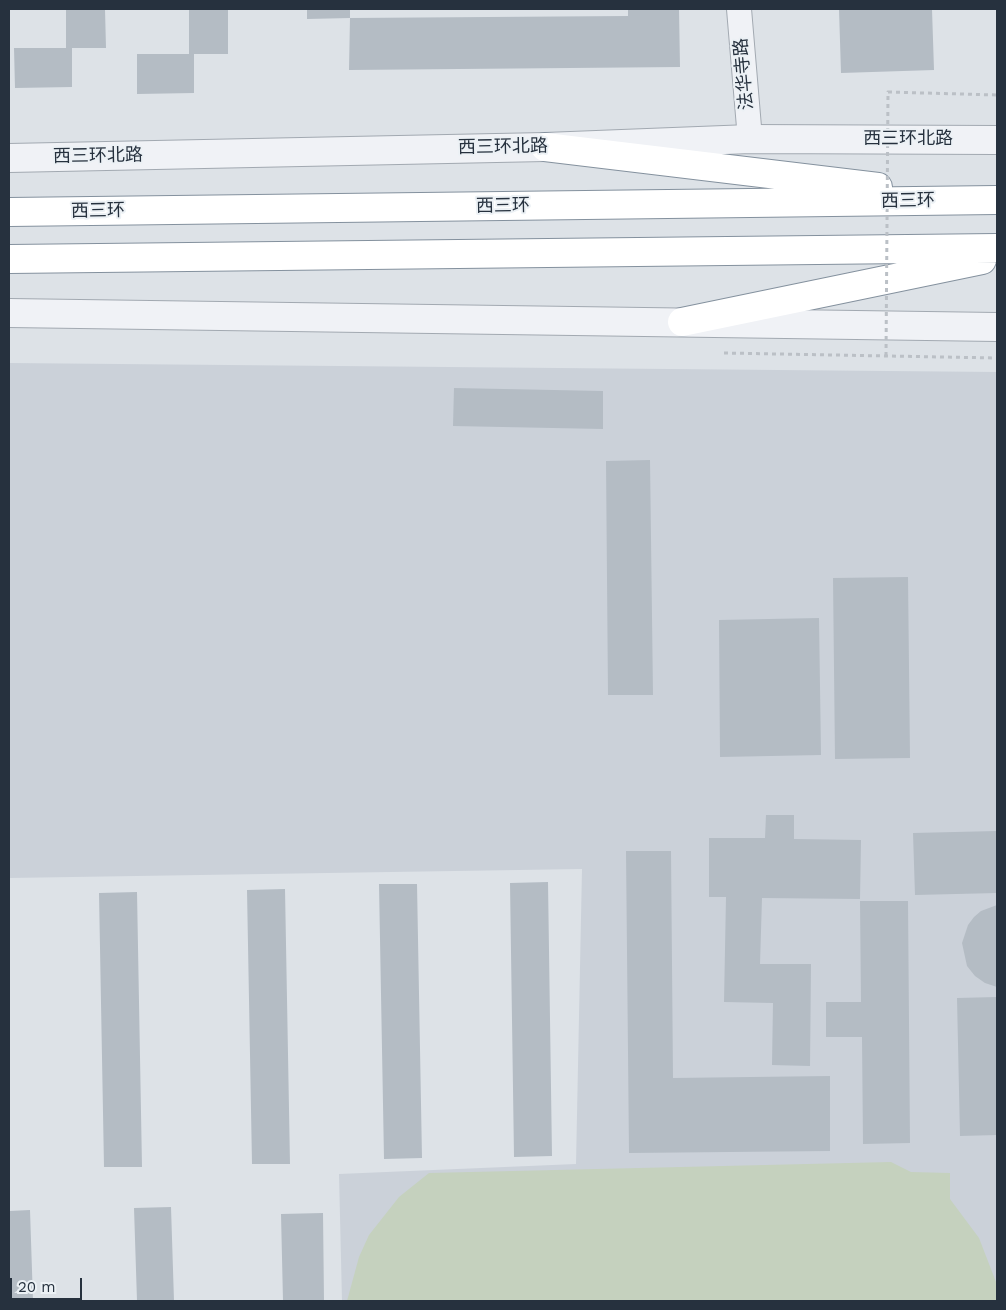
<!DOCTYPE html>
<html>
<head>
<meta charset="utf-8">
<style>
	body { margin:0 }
	#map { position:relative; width:1006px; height:1310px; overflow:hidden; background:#dde2e7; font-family:"Work Sans",sans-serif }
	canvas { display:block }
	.frame { position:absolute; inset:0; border:10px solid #26313e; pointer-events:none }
	.scale { position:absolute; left:10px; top:1278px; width:72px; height:22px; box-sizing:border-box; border:2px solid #26313e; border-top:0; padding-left:6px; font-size:15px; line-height:18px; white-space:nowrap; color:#26313e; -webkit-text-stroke:4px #ecf1f5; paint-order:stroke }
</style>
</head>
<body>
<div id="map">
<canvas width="1006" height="1310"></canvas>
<div class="frame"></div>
<div class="scale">20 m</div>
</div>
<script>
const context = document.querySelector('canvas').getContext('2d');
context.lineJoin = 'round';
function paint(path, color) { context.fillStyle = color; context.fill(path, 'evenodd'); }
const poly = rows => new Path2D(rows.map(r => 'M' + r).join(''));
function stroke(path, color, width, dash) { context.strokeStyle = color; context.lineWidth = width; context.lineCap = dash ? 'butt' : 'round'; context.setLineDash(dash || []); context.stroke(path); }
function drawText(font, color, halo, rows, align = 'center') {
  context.font = font + ' "Work Sans","Noto Sans SC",sans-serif'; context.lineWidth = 4; context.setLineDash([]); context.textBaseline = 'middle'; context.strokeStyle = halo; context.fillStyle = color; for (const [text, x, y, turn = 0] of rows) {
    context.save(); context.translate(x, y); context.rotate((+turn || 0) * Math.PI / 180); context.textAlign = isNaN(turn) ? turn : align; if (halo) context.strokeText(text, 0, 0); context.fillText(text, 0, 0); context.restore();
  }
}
paint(poly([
	[9,363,997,372,997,1301,342,1301,339,1174,576,1164,582,869,9,878]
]), '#cbd1d9');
paint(poly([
	[891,1162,911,1172,950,1173,950,1199,979,1238,996,1282,997,1301,347,1301,359,1257,369,1235,399,1197,429,1173]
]), '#c5d1be');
paint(poly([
	[66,9,105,9,106,48,72,48,72,87,15,88,14,48,66,48],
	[189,9,228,9,228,54,194,54,194,93,137,94,137,54,189,54],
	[307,9,350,9,350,18,628,16,628,9,679,9,680,67,349,70,350,18,307,19],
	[839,9,932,9,934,70,841,73],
	[454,388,603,391,603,429,453,426],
	[650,460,653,695,608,695,606,461],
	[908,577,910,758,835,759,833,578],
	[819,618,821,755,720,757,719,620],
	[766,815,794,815,794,839,861,840,860,899,762,898,760,964,811,964,810,1066,772,1065,773,1003,724,1002,726,897,709,897,709,838,765,838],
	[997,831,997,893,915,895,913,833],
	[626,851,671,851,673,1078,830,1076,830,1151,629,1153],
	[548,882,552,1156,514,1157,510,883],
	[379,884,417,884,422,1158,384,1159],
	[285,889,290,1164,252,1164,247,890],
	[137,892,142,1167,104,1167,99,893],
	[860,901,908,901,910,1143,863,1144,862,1037,826,1037,826,1002,861,1002],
	[997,905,997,987,985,983,975,976,967,966,962,943,968,925,974,917,981,911],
	[997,997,997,1135,960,1136,957,998],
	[171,1207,174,1301,137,1301,134,1208],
	[30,1210,33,1301,9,1301,9,1211],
	[323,1213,324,1301,283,1301,281,1214]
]), '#b4bcc4');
const minor = poly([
	[739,9,750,139]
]);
const tertiary = poly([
	[9,158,545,147,750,139,997,140],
	[9,313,997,327]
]);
const trunk = poly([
	[545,147,878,187],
	[9,212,997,200],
	[9,259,997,248],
	[682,322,982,260]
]);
stroke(minor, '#a2a9b1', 26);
stroke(tertiary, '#a2a9b1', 30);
stroke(trunk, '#84919e', 30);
stroke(poly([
	[724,353,997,358]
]), '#bbc0c6', 3, [4, 4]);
stroke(minor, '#f0f2f6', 24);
stroke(tertiary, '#f0f2f6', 28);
stroke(trunk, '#fff', 28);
stroke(poly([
	[886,356,888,92,997,95]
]), '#bbc0c6', 3, [4, 4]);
drawText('18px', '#26313e', '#ecf1f5', [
	["法华寺路",744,74,-95],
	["西三环北路",908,139],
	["西三环北路",503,147,-1],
	["西三环北路",98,156,-1],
	["西三环",908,201,-1],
	["西三环",503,206,-1],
	["西三环",98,211,-1]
]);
</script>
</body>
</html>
